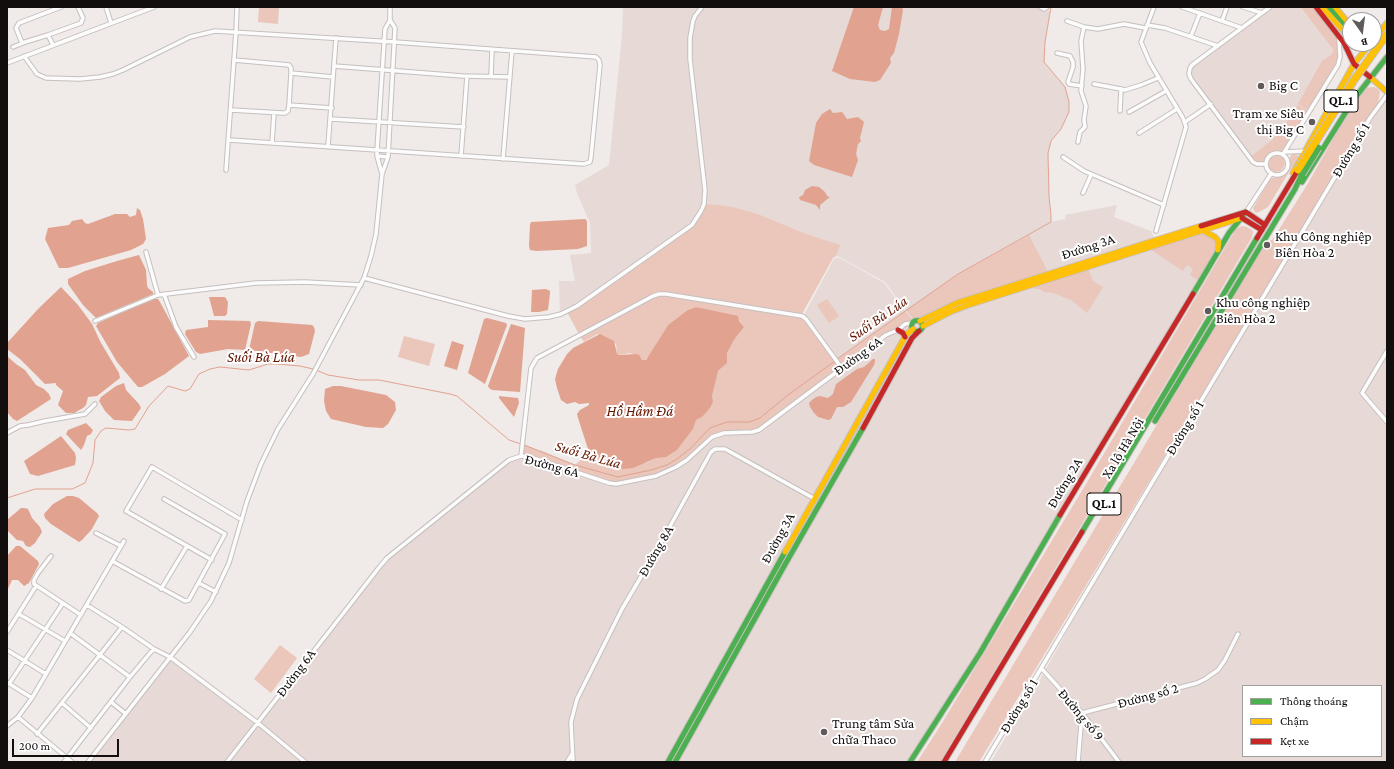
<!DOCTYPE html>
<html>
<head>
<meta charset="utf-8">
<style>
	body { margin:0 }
	#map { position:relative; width:1394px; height:769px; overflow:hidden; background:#f0eae8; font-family:"Crimson Pro",serif }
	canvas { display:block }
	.frame { position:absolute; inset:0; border:8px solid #120e0d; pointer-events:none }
	.legend { position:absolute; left:1242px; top:685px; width:140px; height:72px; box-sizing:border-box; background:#fff; border:1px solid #a09f9e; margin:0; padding:5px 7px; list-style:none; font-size:12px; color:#120e0d }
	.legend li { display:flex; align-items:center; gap:8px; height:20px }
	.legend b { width:20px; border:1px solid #a09f9e }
	.north { position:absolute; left:1342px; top:12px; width:40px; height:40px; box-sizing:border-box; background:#fff; border:1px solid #a09f9e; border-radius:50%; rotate:166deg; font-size:11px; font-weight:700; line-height:16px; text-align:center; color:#120e0d }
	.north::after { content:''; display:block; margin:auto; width:14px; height:18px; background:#605b5a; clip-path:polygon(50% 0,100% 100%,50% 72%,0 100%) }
	.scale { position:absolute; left:12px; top:739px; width:107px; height:18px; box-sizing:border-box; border:2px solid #120e0d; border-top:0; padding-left:5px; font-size:12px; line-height:14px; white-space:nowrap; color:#120e0d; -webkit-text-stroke:3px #fff; paint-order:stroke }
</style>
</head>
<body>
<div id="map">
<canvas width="1394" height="769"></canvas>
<div class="frame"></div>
<ul class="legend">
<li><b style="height:5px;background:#4caf50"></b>Thông thoáng</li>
<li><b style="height:5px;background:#ffc107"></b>Chậm</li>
<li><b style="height:5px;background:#c62828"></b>Kẹt xe</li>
</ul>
<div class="north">B</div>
<div class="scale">200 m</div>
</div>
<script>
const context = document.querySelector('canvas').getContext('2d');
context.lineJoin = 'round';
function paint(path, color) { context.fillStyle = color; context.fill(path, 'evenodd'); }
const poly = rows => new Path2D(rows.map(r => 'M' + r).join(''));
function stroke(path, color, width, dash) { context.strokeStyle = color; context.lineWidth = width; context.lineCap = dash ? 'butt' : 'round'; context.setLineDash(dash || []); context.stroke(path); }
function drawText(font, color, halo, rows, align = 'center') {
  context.font = font + ' "Crimson Pro",serif'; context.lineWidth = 4; context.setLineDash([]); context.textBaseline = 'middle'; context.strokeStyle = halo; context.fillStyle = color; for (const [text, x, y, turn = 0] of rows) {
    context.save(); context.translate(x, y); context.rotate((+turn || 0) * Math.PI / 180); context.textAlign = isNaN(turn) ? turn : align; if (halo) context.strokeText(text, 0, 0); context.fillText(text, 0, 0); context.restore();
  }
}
paint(poly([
	[623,7,700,7,693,15,689,38,704,191,702,204,700,211,692,223,682,232,656,248,577,305,560,313,559,281,575,281,570,255,591,253,590,223,577,193,575,185,609,165,622,35],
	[704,7,1037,7,1041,9,1050,11,1045,42,1044,62,1065,87,1069,102,1069,112,1061,129,1051,141,1048,153,1049,196,1051,222,1066,219,1065,215,1117,205,1114,217,1151,231,1154,238,1217,250,990,634,908,762,89,762,170,659,256,723,382,565,510,461,541,450,575,465,804,315,834,259,837,258,840,258,884,283,905,311,906,310,885,282,840,257,836,256,839,245,804,233,758,214,733,207,719,205,705,204,706,191,705,172,693,75,691,38,696,16],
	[1028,235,957,301,913,319,907,310,958,274],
	[1272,7,1313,7,1338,62,1283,153,1276,151,1272,152,1266,157,1264,163,1255,162,1191,76,1190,71,1192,67],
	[1387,97,1387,762,991,762,1038,683,1098,576,1324,197,1371,119],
	[1243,686,1381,686,1381,756,1243,756]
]), '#e6d9d6');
paint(poly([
	[259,7,279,7,278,24,258,22],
	[1301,7,1313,7,1338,39,1338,62,1309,111,1298,104,1322,61,1332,54,1333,51,1332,48],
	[1371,87,1374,87,1378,89,1380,92,1378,104,979,762,955,762,1262,249,1270,241,1273,239,1307,185,1347,114,1363,93,1367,88],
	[1298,105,1309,112,1295,133,1284,126],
	[1284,127,1294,134,1283,153,1276,151,1272,152,1266,157,1264,163,1255,162,1250,157,1271,141],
	[1293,153,1297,153,1298,157,1268,207,1259,212,1256,213,1254,211,1253,208,1269,181,1272,178,1283,175,1287,172,1290,164,1290,157],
	'1267 163a9 9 0 1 1 18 0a9 9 0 1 1-18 0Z',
	[705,204,719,205,733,207,758,214,804,233,840,245,836,256,833,258,802,314,835,361,905,311,912,320,910,326,892,330,885,334,784,408,758,429,712,436,706,440,686,459,676,466,656,475,616,483,522,455,523,444,575,465,589,452,610,462,647,463,656,458,666,457,677,450,693,429,696,420,702,417,710,408,713,402,712,396,718,371,727,363,727,353,734,340,744,327,738,319,696,307,693,308,668,325,649,356,644,361,642,360,641,357,630,353,619,355,617,354,616,344,597,334,584,342,580,336,659,293,579,334,567,312,683,233,693,226,699,219],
	[1242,226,1247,227,1252,230,1253,232,1252,237,1166,383,940,762,917,762,939,728,1086,484,1229,241,1236,229],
	[1204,232,1217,241,1217,250,1199,281,1190,275,1193,269,1187,265,1183,271,1150,249],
	[1029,235,1048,272,957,301,920,318,913,319,906,310,958,274],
	[1088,269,1093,281,1103,287,1087,313,1071,300,1053,293,1044,292,1039,289,1035,289,1033,287],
	[827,299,839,316,829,323,817,305],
	[913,332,915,333,910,337,826,487,825,486,908,336],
	[404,336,435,344,429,366,398,357],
	[810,512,812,513,730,659,672,762,670,762],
	[280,645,297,658,271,693,254,679]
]), '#eac6bb');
paint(poly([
	[854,7,883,7,878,25,880,30,885,31,889,29,892,7,902,7,903,10,899,34,894,53,890,58,891,63,880,80,875,82,850,79,832,71],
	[830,109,833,113,842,112,847,119,858,117,864,122,860,138,861,141,858,144,856,154,858,160,852,177,814,165,809,161,816,123,822,114],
	[812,186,819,187,825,192,827,196,830,197,820,205,820,210,816,205,800,200,799,197,803,195,805,190],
	[137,208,140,210,143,219,146,239,143,244,131,250,68,268,59,268,45,239,48,228,69,225,72,221,82,219,85,223,88,224,115,214,127,214,130,217,136,215],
	[585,219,587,221,587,246,578,249,536,251,530,250,529,246,530,225,531,222],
	[139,255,146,270,147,285,148,288,153,292,153,294,96,318,83,305,68,284,68,279,85,271,117,261],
	[61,287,78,305,92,324,101,343,119,373,120,378,97,396,88,397,86,405,83,408,74,413,66,413,58,405,63,391,56,385,56,383,45,384,20,359,7,349,7,343,39,308],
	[546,289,550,291,550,293,548,310,539,312,531,312,532,290],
	[209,297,225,297,228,302,227,314,225,316,214,316],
	[152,299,158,299,160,302,189,356,165,374,142,387,138,387,117,362,96,326,98,323],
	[696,307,738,316,739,321,744,327,734,340,727,353,727,363,718,371,712,396,713,402,710,408,702,417,696,420,693,429,677,450,666,457,656,458,633,468,622,469,589,452,578,418,577,414,580,410,589,405,589,403,579,404,575,402,567,404,561,400,557,388,555,379,558,369,567,354,573,348,600,334,614,341,617,354,619,355,637,354,640,356,642,360,646,360,668,325,688,310],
	[487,318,506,323,507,325,485,384,468,373,484,319],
	[208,320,250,321,251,324,245,350,228,349,200,354,196,352,185,334,186,330,208,327],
	[258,321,312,325,314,327,315,331,309,354,301,357,249,350,255,323],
	[511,324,525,328,520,392,492,390,489,388,488,386],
	[452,341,464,345,457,370,444,366],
	[7,356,16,364,25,370,36,385,44,389,49,394,51,399,17,421,13,419,7,412],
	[873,359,875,359,875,362,874,365,851,402,843,407,837,407,831,419,828,420,818,417,814,413,810,407,809,403,812,400,816,397,820,396,828,398,833,394,836,384,857,369,864,367],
	[124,383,126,390,139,404,141,408,132,421,114,420,105,411,99,401,101,397,116,386],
	[333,386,341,386,386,395,395,402,396,410,388,424,383,428,366,427,331,419,326,411,324,401,325,389],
	[499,396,518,398,519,403,514,417,499,398],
	[86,423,93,430,91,434,87,436,84,445,81,450,66,434,68,430],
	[61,436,75,453,76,458,75,465,38,476,30,474,24,461],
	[67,496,73,496,79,498,97,513,99,516,92,529,82,540,79,542,51,524,45,518,44,514,53,504],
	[21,508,24,508,28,509,32,518,40,527,42,532,35,543,30,547,26,546,23,541,17,540,7,530,7,520],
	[16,546,20,546,38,561,39,564,29,583,24,586,18,580,12,580,7,591,7,556]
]), '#e1a28f');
stroke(poly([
	[837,359,958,274,1051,222,1051,216,1049,196,1048,153,1051,141,1061,129,1069,112,1069,102,1065,87,1044,62,1045,42,1051,7],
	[316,370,328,375,359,380,379,380,450,394,457,396,509,440,521,444],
	[524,445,575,465,618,477,651,470,667,465,677,459,691,448,710,428,727,422,749,422,760,418,788,395,835,361],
	[7,498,35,489,72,489,85,483,93,463,95,440,101,431,106,428,129,430,135,429,149,406,168,386,185,391,190,389,199,374,210,369,220,367,249,370,268,364,277,364,300,366,313,369]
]), '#e1a28f', 1);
stroke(poly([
	[1374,43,1387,40]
]), '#cfc9c7', 7, [7, 3.5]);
const street = poly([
	[61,7,19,23,16,28,22,43,48,35,81,23,83,18,78,7],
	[106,7,111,23],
	[1040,7,1044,9,1047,7],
	[1154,7,1141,42,1150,63,1183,118,1186,127,1156,231],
	[1182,7,1242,28],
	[1243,7,1262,13],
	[1067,21,1084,27,1098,29,1124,24,1145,28],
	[1222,21,1227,7],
	[1147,25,1165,28,1218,46],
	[48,35,53,45],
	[1191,36,1200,13],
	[13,47,23,43],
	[1057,53,1070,56,1073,62,1073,67,1068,82,1069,84,1082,86],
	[24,56,37,74,46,78,80,79,100,77,113,74,123,70,190,37,215,31,395,42,596,57,599,60,600,65,591,157,590,162,584,164,229,140],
	[234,60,289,65,291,68,291,73,333,77],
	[7,63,154,7],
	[334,66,463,76,510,77],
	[491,76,492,50],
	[1094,84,1121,89],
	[289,105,291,73],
	[231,110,282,113,285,113,288,111,289,105,332,108],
	[1120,111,1121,89,1125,90,1141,85,1158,78],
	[1129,112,1166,91],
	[331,119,464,127],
	[1185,122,1211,104],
	[1139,133,1177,109],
	[1078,142,1080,132,1085,127,1084,120,1086,106,1081,91,1083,69,1081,41,1084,27],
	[272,143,274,113],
	[328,146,336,38],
	[1285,152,1305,151],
	'1266 164a11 11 0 1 1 22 0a11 11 0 1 1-22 0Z',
	[1283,154,1338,65,1340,57,1339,39],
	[377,156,388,157],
	[461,156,467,76],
	[1063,157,1084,171,1164,205],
	[503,159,512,51],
	[1265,164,1257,164,1253,162,1191,79,1189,74,1190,68,1192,65,1270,7],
	[226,170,236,32,237,7],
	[382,174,377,156,377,150,385,29,390,20,390,7],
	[1083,193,1091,175],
	[1246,212,1271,174],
	[146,252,158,295,256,283,305,282,361,285],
	[364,278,508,316,525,319,549,317,561,314,577,306,692,225,701,211,704,204,705,190,690,59,690,38,693,21,695,16,702,7],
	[164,294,176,327,194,357],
	[95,321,158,295],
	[1387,351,1362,393,1387,422],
	[7,433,20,426,28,425,45,421,85,414,95,404],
	[521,456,531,368,537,358,653,296,659,294,666,294,802,316,806,319,841,367],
	[96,533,121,546],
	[51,556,38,573,34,580,34,584,81,615],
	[212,560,126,511,152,467,242,520],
	[112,561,185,601,189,600,225,534,164,499],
	[199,583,216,592],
	[161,589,187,546],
	[19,614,65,641],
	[122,627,154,649],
	[7,632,36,586],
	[70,633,130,677],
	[7,650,46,674],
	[1042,669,1082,713,1119,762],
	[8,683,32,698],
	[9,684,63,603],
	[111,702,126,714],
	[62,703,91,728],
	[18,717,72,762],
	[7,726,18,717,32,698,124,541],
	[37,734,122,627,87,605],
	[64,762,130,677,150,653,154,649,170,657,258,723,305,762],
	[88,762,190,632,211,601,229,563,247,501,261,464,278,429,313,374,364,278,371,256,376,234,382,174,388,157,395,28,390,20],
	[227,762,381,565,387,558,509,460,521,456,530,457,609,483,616,484,656,476,676,467,687,460,712,437,724,433,752,432,759,430,886,335,898,330,905,324,912,323],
	[567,762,572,754],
	[573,762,571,722,577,699,622,609,658,548,711,452,715,449,725,449,815,499],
	[985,762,1323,197,1370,118,1387,95],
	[1078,762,1082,713,1197,683,1205,679,1218,670,1225,660,1238,634]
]);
const fast = poly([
	[1329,7,1350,30],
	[1302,182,1354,99,1387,57],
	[1193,294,1229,233,1246,212],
	'911.5 326a5.5 5.5 0 1 1 11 0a5.5 5.5 0 1 1-11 0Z',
	[1155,421,1295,189,1302,174],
	[1082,532,1257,238],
	[668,762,785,552],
	[675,762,783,568,863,428],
	[910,762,980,653,1060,515]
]);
const slow = poly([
	[1322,7,1350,38],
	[1335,7,1350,25],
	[1374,39,1387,23],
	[1370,77,1387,92],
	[1293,173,1354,64,1370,44],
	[1202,230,1215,237,1219,242,1218,250],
	[920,321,957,303,1201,226],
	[923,326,950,312,968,305,1241,218],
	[785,552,906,335,913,329]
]);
const jam = poly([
	[1316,7,1344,43,1354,64,1370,77],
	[1242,218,1262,230],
	[1201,226,1246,212,1265,225],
	[1257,238,1298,170],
	[898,330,903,333,905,337],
	[863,428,912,338,919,331],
	[1060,515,1193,294],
	[944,762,1082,532]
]);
stroke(street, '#c5c0bf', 5.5);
stroke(fast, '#c5c0bf', 7);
stroke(slow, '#c5c0bf', 7);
stroke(jam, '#c5c0bf', 7);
stroke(street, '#fdfcfc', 3.5);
stroke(fast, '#4caf50', 5);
stroke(slow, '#ffc107', 5);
stroke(jam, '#c62828', 5);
const fastBridge = poly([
	[1302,174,1318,148]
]);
const slowBridge = poly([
	[1298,170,1354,80,1387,34]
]);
stroke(fastBridge, '#c5c0bf', 9, []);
stroke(slowBridge, '#c5c0bf', 9, []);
stroke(fastBridge, '#4caf50', 7);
stroke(slowBridge, '#ffc107', 7);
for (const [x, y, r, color] of [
	[1261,86,4,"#605b5a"],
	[1312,122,4,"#605b5a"],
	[1267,245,4,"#605b5a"],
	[1208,311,4,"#605b5a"],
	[824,732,4,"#605b5a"]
]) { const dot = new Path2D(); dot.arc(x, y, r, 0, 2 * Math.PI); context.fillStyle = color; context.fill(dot); stroke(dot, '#fff', 1.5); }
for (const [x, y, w] of [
	[1341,101,34],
	[1104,504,34]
]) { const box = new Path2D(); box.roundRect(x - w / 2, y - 11, w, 22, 3); context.fillStyle = '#fff'; context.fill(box); stroke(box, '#120e0d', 1); }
drawText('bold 13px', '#120e0d', null, [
	["QL.1",1341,101],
	["QL.1",1104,504]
]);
drawText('14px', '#120e0d', '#fff', [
	["Big C",1269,86],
	["Trạm xe Siêu",1304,114,"right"],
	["thị Big C",1304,130,"right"],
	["Khu Công nghiệp",1275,237],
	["Biên Hòa 2",1275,253],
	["Khu công nghiệp",1216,303],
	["Biên Hòa 2",1216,319],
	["Trung tâm Sửa",832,724],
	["chữa Thaco",832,740]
], 'left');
drawText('14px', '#120e0d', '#fff', [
	["Đường số 1",1351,150,-59],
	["Đường 3A",1088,247,-18],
	["Đường 6A",858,356,-36],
	["Đường số 1",1185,428,-59],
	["Xa lộ Hà Nội",1123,448,-59],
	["Đường 6A",552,466,15],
	["Đường 2A",1065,483,-59],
	["Đường 3A",778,538,-61],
	["Đường 8A",656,551,-60],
	["Đường 6A",296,673,-53],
	["Đường số 2",1148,696,-15],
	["Đường số 1",1019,706,-59],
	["Đường số 9",1081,715,50]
]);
drawText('italic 15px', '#651600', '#fff', [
	["Suối Bà Lúa",878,319,-35],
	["Suối Bà Lúa",261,357],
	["Hồ Hầm Đá",640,411],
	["Suối Bà Lúa",588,455,16]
]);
</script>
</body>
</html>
